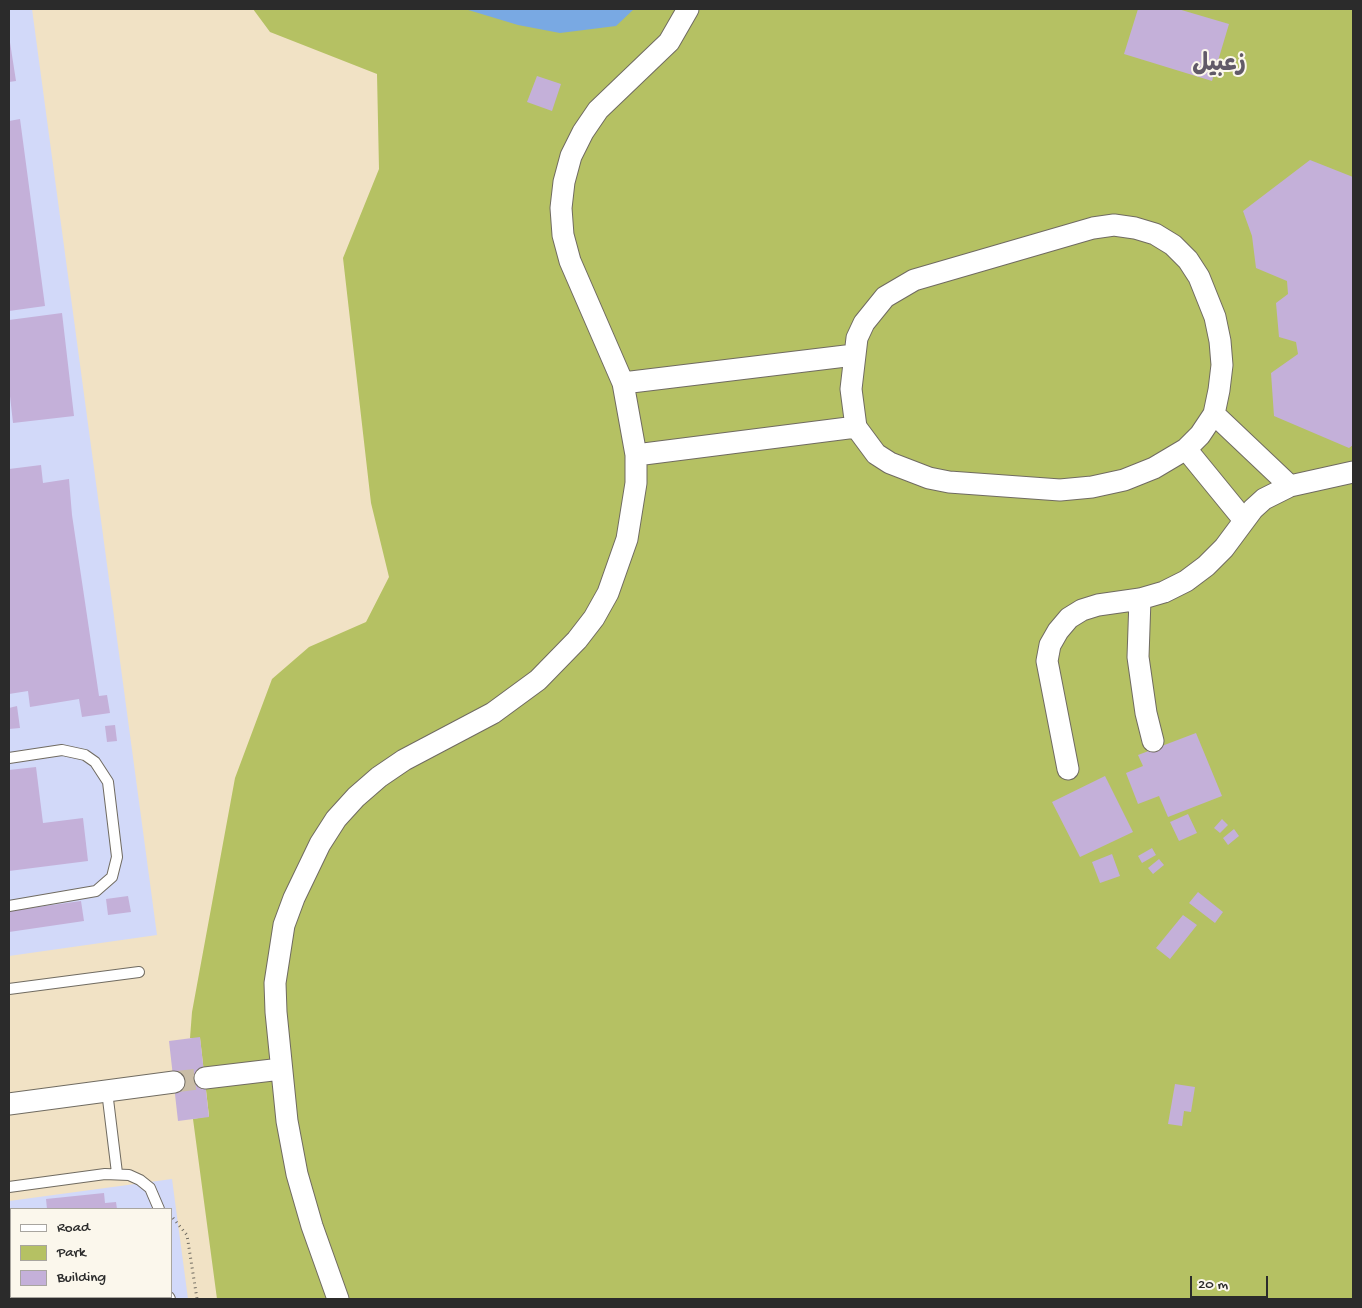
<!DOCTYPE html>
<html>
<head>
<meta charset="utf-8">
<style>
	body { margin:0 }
	#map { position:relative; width:1362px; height:1308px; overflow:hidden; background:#f1e2c5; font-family:"Gochi Hand",sans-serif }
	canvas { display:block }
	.frame { position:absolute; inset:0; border:10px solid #2b2b2b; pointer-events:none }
	.legend { position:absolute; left:10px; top:1208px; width:162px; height:90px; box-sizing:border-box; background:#fbf7ec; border:1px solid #a8a59f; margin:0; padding:6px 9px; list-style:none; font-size:15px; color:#2b2b2b }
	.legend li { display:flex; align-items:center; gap:10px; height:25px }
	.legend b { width:25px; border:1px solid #a8a59f }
	.scale { position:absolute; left:1190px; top:1276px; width:78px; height:22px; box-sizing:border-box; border:2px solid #2b2b2b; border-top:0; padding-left:6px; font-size:15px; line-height:18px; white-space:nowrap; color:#2b2b2b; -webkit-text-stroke:4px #fbf7ec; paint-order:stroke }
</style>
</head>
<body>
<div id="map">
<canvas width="1362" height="1308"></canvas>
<div class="frame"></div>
<ul class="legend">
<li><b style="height:6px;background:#fff"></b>Road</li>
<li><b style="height:14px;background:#b5c163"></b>Park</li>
<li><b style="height:14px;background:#c4b0d9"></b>Building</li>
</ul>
<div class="scale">20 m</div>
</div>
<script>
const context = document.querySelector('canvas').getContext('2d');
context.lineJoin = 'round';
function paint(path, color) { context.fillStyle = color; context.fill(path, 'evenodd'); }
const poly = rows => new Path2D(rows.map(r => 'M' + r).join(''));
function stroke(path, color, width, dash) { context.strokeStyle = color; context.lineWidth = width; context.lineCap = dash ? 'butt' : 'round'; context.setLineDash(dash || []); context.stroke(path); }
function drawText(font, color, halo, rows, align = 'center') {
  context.font = font + ' "Gochi Hand","Playpen Sans Arabic",sans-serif'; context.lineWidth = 4; context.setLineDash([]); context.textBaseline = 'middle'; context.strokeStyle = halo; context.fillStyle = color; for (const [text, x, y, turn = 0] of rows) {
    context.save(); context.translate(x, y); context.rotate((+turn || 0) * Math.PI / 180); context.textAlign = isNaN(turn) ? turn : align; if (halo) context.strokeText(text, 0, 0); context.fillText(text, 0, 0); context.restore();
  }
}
paint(poly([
	[9,9,32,9,157,935,9,956],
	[172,1179,188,1299,9,1299,9,1201],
	[11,1209,171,1209,171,1297,11,1297]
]), '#d2d9f9');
paint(poly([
	[253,9,1353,9,1353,1299,217,1299,193,1119,209,1116,200,1038,190,1038,192,1012,235,778,272,679,309,647,366,622,389,577,371,503,343,258,379,169,377,74,270,32]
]), '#b5c163');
paint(poly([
	[465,9,634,9,616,26,560,33,518,25]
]), '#79a9e3');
paint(poly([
	[1138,9,1178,9,1229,24,1212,81,1124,54],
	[9,36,16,81,9,82],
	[537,76,561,84,552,111,527,102],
	[20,119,45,306,9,311,9,121],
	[1310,160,1353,177,1353,445,1349,448,1274,416,1271,373,1298,354,1296,342,1279,337,1276,303,1288,294,1287,281,1256,268,1252,236,1243,211],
	[62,313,74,416,13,423,9,387,9,320],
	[41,465,43,483,69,479,72,515,99,696,107,695,110,713,82,717,79,699,30,707,28,691,9,694,9,469],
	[17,706,20,728,9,729,9,708],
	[115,725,117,741,107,742,105,726],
	[1196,733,1222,796,1168,817,1159,796,1138,804,1126,773,1143,766,1138,755],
	[36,767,43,823,83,818,88,861,9,871,9,770],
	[1105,776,1133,832,1080,857,1052,802],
	[1188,814,1197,833,1179,841,1170,822],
	[1222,819,1228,825,1220,833,1214,828],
	[1234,829,1239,836,1228,845,1223,838],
	[1152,848,1156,855,1142,863,1138,856],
	[1112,854,1120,876,1100,883,1092,862],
	[1159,859,1164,865,1153,874,1148,868],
	[1198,892,1223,912,1215,923,1189,903],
	[128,896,131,912,108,915,106,899],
	[81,901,84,921,9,932,9,911],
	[1183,915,1197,925,1170,959,1156,948],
	[200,1037,209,1117,178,1121,169,1041],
	[1175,1084,1195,1087,1191,1112,1184,1111,1182,1126,1168,1124],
	[104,1193,105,1203,116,1202,117,1209,47,1209,46,1199],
	[99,1297,145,1297,146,1299,99,1299]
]), '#c4b0d9');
stroke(poly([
	[174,1082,205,1078]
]), '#c9bda6', 21, [21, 11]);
const lane = poly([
	[9,758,62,750,85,755,95,762,108,782,117,857,112,877,96,891,9,906],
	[9,989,139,972],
	[107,1091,117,1173],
	[9,1187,105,1174,129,1175,140,1180,150,1188,159,1209],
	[9,1292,11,1292],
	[169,1297,170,1299]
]);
const street = poly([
	[1114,225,1135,228,1155,234,1173,245,1188,260,1199,277,1215,317,1220,341,1222,365,1219,390,1214,414,1200,435,1186,449,1154,468,1124,480,1092,487,1060,490,949,482,929,478,890,463,876,454,856,427,851,389,857,338,864,323,885,297,914,280,1093,228,1114,225],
	[623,383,854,355],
	[1214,414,1290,486],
	[1186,449,1244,520],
	[636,455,856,427],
	[1140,599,1138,657,1146,713,1153,741],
	[1068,769,1047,661,1050,645,1058,631,1069,618,1082,610,1098,605,1140,599,1164,592,1186,581,1206,566,1224,548,1253,509,1264,499,1290,486,1353,472],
	[205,1078,281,1069],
	[9,1104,174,1082],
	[338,1299,312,1226,297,1174,287,1121,276,1012,275,983,284,925,294,898,320,844,336,819,356,797,379,777,404,760,493,713,538,680,577,640,594,618,608,593,627,539,636,483,636,455,623,383,570,261,563,235,561,208,564,182,571,156,583,132,598,110,669,42,688,9]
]);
stroke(lane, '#706b61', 12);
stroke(street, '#706b61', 23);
stroke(poly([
	[173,1218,187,1235,197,1299]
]), '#706b61', 3, [1, 4]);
stroke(lane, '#fff', 10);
stroke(street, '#fff', 21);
drawText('bold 24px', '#615a68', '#fbf7ec', [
	["زعبيل",1219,66]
]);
</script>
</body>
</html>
